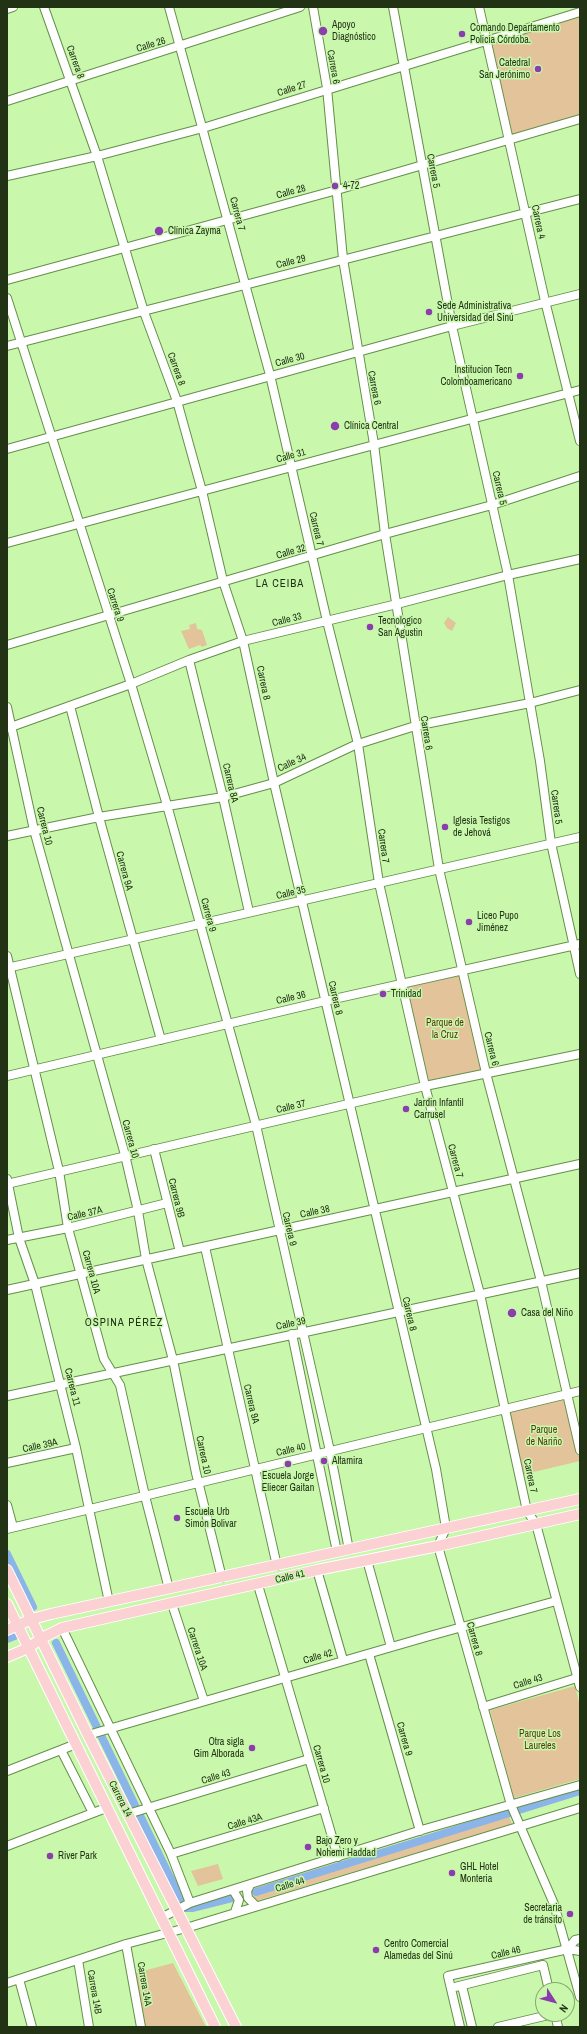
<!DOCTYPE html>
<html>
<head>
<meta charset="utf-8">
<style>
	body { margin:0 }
	#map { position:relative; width:587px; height:2034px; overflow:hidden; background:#c9f8ad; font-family:"Archivo Narrow",sans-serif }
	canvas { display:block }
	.frame { position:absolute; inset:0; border:8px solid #213215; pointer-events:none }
	.north { position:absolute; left:535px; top:1982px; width:40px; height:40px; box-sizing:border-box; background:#c9f8ad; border:1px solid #86a970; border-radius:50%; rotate:126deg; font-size:11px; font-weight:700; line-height:16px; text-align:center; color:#213215 }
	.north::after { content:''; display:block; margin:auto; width:14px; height:18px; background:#8c3dad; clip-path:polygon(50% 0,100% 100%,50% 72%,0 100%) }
</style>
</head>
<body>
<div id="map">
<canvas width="587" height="2034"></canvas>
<div class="frame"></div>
<div class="north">N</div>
</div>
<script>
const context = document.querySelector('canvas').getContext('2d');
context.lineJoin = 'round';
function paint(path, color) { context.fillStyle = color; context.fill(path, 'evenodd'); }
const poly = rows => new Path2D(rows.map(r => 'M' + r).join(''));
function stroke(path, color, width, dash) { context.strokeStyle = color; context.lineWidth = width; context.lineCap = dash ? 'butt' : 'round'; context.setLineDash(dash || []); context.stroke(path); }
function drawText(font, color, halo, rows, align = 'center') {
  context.font = font + ' "Archivo Narrow",sans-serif'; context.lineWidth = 3; context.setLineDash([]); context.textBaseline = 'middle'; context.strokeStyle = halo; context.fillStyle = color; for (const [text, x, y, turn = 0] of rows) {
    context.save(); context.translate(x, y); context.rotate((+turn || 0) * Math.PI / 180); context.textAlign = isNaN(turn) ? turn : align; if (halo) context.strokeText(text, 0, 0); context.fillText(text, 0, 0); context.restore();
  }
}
paint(poly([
	[580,17,580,117,511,137,489,43],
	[448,617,456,623,452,631,447,628,444,623],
	[196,623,197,629,202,630,207,645,202,647,200,645,189,649,181,631,190,629,189,625],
	[462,973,485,1071,427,1084,405,987],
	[566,1396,580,1461,521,1475,509,1411],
	[575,1686,580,1706,580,1779,514,1798,490,1710],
	[507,1810,512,1824,256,1901,252,1893,252,1889],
	[218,1864,223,1879,198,1886,191,1871],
	[173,1963,206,2027,143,2027,132,1974]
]), '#e2c39a');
stroke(poly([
	[7,1554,33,1607],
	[7,1639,17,1635],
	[56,1643,185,1908,192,1908,232,1898],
	[256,1892,580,1791]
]), '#8bb4e8', 8);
const minor = poly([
	[44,7,97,156,144,312,177,401,202,491,223,581,243,641,274,783,436,1469,446,1528,438,1546,511,1805,554,1904,580,1997],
	[169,7,270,375,327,621,358,744,379,883,425,1086,480,1294,527,1511,536,1524,580,1687],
	[313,7,327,88,343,259,374,444,385,534,439,869,486,1073,541,1281,580,1450],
	[393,7,452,326,508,575,540,761,551,843,580,974],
	[479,7,545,301,580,441],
	[7,9,13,7],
	[7,101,300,7],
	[7,176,97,156,203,128,580,12],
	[7,280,337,190,580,119],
	[7,298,131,684,167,805,256,1125,330,1451,349,1550],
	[7,346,580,199],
	[7,449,452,326,580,294],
	[7,543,580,390],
	[7,645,385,534,492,505,580,476],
	[189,660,223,797,249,912],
	[70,706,99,817,161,1040],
	[7,707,34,830,125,1155,138,1211,146,1259,173,1360,196,1473,222,1578],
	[8,728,131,684,189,660,243,641,397,604,508,575,580,559],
	[7,836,99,817,223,797,274,783,355,745,415,726,530,703,580,690],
	[7,956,59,1171,68,1228,104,1359,120,1385,145,1496,169,1589],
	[7,968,580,837],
	[7,1076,325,1001,580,944],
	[154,1149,180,1252],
	[7,1179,19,1238,35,1284,76,1448,109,1602],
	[7,1184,425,1086,580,1054],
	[7,1240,68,1228,167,1203],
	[205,1247,277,1566],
	[7,1290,580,1164],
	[292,1334,337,1552],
	[7,1396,580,1273],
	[7,1463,76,1448],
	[7,1505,13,1527],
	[7,1529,580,1391],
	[367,1560,391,1647],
	[317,1570,343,1660],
	[258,1585,338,1857],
	[172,1604,204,1701],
	[62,1628,171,1854,190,1903],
	[369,1654,420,1831],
	[483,1707,580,1677],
	[88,1735,426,1637,556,1601],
	[61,1750,93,1813],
	[7,1771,76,1744],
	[128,1814,309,1759],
	[7,1846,106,1808],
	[171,1854,324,1808],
	[250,1885,247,1891,248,1898,256,1906],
	[233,1890,239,1900,235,1912],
	[161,1918,190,1903,425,1829,580,1785],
	[126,1944,141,2027],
	[568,1949,575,1940,580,1939],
	[78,1960,89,2027],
	[19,1979,32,2027],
	[7,1983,126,1944,186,1928,580,1808],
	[462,1986,472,2027],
	[451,1988,543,1965,549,1990],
	[555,2014,558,2027],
	[460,2027,448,1976,568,1949,580,1951],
	[498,2027,553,2014]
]);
const major = poly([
	[7,1570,88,1735,236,2027],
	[7,1604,215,2027],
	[7,1630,32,1619,51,1614,580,1499],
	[7,1657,28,1648,42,1638,62,1628,317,1570,438,1546,580,1514]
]);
stroke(minor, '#658f4a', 10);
stroke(major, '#fff', 12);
stroke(minor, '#fff', 8);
stroke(major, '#fbd1d4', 10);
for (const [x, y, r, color] of [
	[323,31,5,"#8c3dad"],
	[462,34,4,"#8c3dad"],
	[538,69,4,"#8c3dad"],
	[335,186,4,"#8c3dad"],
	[159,231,5,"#8c3dad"],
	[429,312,4,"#8c3dad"],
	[520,376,4,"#8c3dad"],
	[335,426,5,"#8c3dad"],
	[370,627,4,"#8c3dad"],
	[445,827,4,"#8c3dad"],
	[469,922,4,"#8c3dad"],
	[383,994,4,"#8c3dad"],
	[406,1109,4,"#8c3dad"],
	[512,1313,5,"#8c3dad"],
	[324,1461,4,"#8c3dad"],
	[288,1464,4,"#8c3dad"],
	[177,1518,4,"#8c3dad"],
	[252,1748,4,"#8c3dad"],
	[308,1847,4,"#8c3dad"],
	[50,1856,4,"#8c3dad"],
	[452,1873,4,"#8c3dad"],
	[570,1914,4,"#8c3dad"],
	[376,1950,4,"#8c3dad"]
]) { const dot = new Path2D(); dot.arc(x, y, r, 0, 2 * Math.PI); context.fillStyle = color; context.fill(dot); stroke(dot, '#c9f8ad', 1.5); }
drawText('10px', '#213215', '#c9f8ad', [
	["Apoyo",332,25],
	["Diagnóstico",332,37],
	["Comando Departamento",470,28],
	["Policía Córdoba.",470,40],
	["Catedral",530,63,"right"],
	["San Jerónimo",530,75,"right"],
	["4-72",343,186],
	["Clínica Zayma",168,231],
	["Sede Administrativa",437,306],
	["Universidad del Sinú",437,318],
	["Institucion Tecn",512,370,"right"],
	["Colomboamericano",512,382,"right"],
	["Clínica Central",344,426],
	["Tecnologico",378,621],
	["San Agustin",378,633],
	["Iglesia Testigos",453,821],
	["de Jehová",453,833],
	["Liceo Pupo",477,916],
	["Jiménez",477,928],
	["Trinidad",391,994],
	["Jardin Infantil",414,1103],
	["Carrusel",414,1115],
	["Casa del Niño",521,1313],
	["Altamira",332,1461],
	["Escuela Jorge",288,1476,"center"],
	["Eliecer Gaitan",288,1488,"center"],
	["Escuela Urb",185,1512],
	["Simon Bolivar",185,1524],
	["Otra sigla",244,1742,"right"],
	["Gim Alborada",244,1754,"right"],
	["Bajo Zero y",316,1841],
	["Nohemi Haddad",316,1853],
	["River Park",58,1856],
	["GHL Hotel",460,1867],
	["Monteria",460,1879],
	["Secretaria",562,1908,"right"],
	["de tránsito",562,1920,"right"],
	["Centro Comercial",384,1944],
	["Alamedas del Sinú",384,1956]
], 'left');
drawText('10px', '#213215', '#c9f8ad', [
	["Calle 26",151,45,-17],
	["Carrera 8",75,62,70],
	["Carrera 6",333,67,80],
	["Calle 27",292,89,-18],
	["Carrera 5",433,171,79],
	["Calle 28",291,192,-15],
	["Carrera 7",237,214,75],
	["Carrera 4",538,222,78],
	["Calle 29",291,262,-14],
	["Calle 30",290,360,-15],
	["Carrera 8",176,369,70],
	["Carrera 6",374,388,79],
	["Calle 31",291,456,-15],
	["Carrera 5",499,488,77],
	["Carrera 7",316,529,77],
	["Calle 32",291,552,-16],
	["Carrera 9",115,605,72],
	["Calle 33",287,620,-14],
	["Carrera 8",263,683,78],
	["Carrera 6",426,733,81],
	["Calle 34",292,763,-25],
	["Carrera 8A",230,783,77],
	["Carrera 5",556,807,82],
	["Carrera 10",44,826,76],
	["Carrera 7",383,846,82],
	["Carrera 9A",124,871,75],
	["Calle 35",291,893,-13],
	["Carrera 9",208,915,75],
	["Calle 36",291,998,-13],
	["Carrera 8",335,998,77],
	["Carrera 6",491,1049,76],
	["Calle 37",291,1107,-13],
	["Carrera 10",130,1139,75],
	["Carrera 7",455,1161,75],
	["Carrera 9B",176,1198,76],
	["Calle 38",315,1212,-12],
	["Calle 37A",85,1214,-13],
	["Carrera 9",289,1229,77],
	["Carrera 10A",91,1272,75],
	["Carrera 8",409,1314,77],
	["Calle 39",291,1324,-12],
	["Carrera 11",72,1387,76],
	["Carrera 9A",251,1404,77],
	["Calle 39A",40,1446,-12],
	["Calle 40",291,1450,-13],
	["Carrera 10",203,1455,78],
	["Carrera 7",530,1476,78],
	["Calle 41",290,1577,-13],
	["Carrera 8",474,1639,74],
	["Carrera 10A",197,1649,72],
	["Calle 42",318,1657,-16],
	["Calle 43",528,1682,-17],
	["Carrera 9",404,1739,74],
	["Carrera 10",321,1764,74],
	["Calle 43",216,1777,-17],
	["Carrera 14",120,1799,63],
	["Calle 43A",245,1822,-17],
	["Calle 44",290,1885,-17],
	["Calle 46",506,1953,-13],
	["Carrera 14A",144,1984,80],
	["Carrera 14B",94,1992,80]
]);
drawText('10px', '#563a0d', '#c9f8ad', [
	["Parque de",445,1023],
	["la Cruz",445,1035],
	["Parque",544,1430],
	["de Nariño",544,1442],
	["Parque Los",540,1734],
	["Laureles",540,1746]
]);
context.letterSpacing = '1px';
drawText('11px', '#213215', '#c9f8ad', [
	["LA CEIBA",280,584],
	["OSPINA PÉREZ",124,1323]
]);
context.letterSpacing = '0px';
</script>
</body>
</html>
